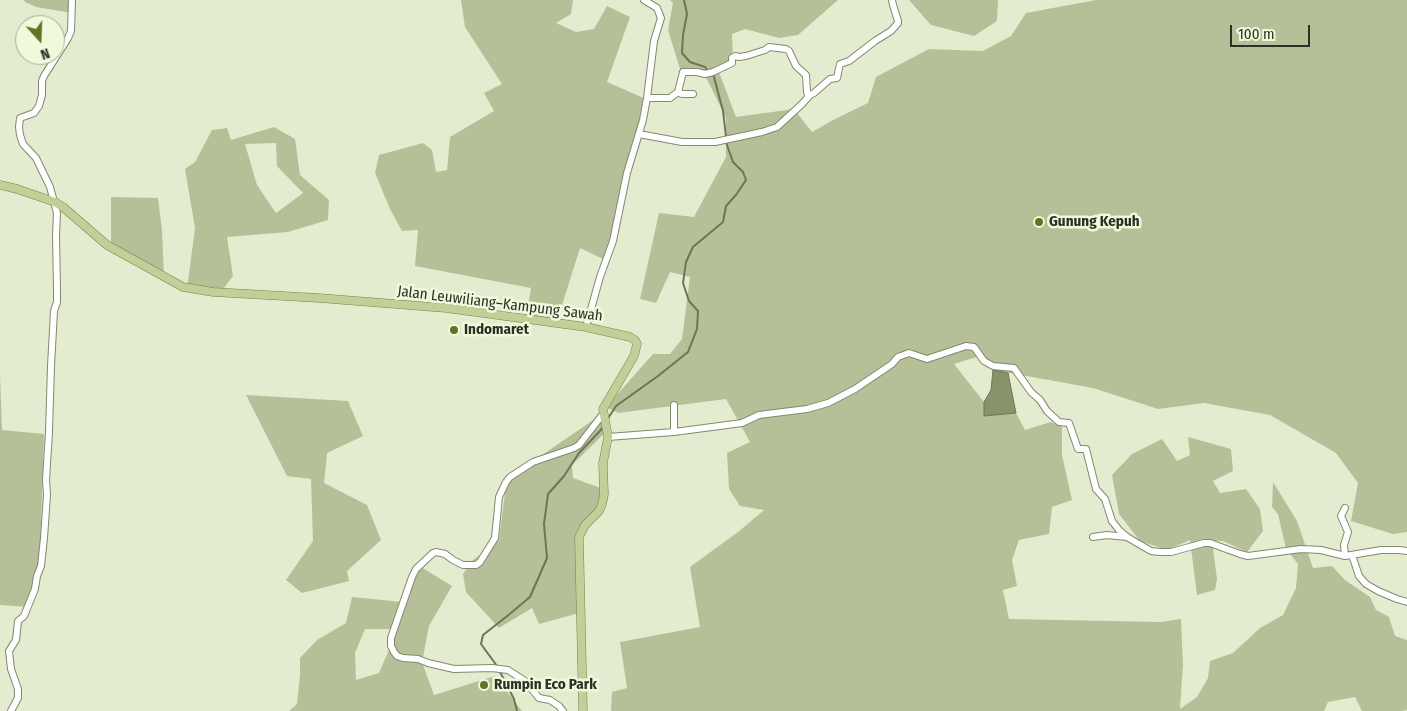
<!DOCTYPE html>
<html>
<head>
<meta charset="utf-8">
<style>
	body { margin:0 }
	#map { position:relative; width:1407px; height:711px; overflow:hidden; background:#e4eccf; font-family:"Fira Sans Condensed",sans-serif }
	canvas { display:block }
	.north { position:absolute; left:15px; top:15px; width:50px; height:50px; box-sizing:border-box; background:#f1f9dc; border:1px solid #a3a993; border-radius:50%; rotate:160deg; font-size:14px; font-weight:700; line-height:20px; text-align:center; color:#2d3025 }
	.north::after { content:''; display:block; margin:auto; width:18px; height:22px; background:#637320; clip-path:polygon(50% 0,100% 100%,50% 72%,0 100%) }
	.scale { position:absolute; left:1230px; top:25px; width:80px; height:22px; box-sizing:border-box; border:2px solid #2d3025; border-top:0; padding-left:6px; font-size:15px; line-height:18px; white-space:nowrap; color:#2d3025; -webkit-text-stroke:4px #f1f9dc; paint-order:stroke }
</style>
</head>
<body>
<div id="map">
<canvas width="1407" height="711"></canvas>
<div class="north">N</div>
<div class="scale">100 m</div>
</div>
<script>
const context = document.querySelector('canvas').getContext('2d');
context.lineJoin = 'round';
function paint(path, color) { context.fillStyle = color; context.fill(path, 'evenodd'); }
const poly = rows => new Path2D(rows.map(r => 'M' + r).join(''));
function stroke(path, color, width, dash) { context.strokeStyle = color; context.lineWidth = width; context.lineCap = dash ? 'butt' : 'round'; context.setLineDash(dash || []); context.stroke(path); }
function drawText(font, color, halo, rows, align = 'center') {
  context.font = font + ' "Fira Sans Condensed",sans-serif'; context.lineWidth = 5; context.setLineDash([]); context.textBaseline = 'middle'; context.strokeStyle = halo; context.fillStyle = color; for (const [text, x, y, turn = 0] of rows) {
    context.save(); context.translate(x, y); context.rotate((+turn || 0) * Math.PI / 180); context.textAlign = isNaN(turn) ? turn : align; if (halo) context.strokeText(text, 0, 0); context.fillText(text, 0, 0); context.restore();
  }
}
paint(poly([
	[24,0,74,0,72,13,36,7,25,2],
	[461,0,573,0,571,14,556,23,576,32,594,29,607,6,630,17,607,82,646,99,621,183,615,232,603,259,580,248,557,321,526,318,531,288,415,266,418,230,402,231,390,209,375,173,379,155,423,143,432,150,436,172,447,170,450,137,494,111,484,93,502,84,465,27],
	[670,0,838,0,798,35,779,38,745,29,732,34,733,60,717,67,736,117,794,109,812,132,833,120,868,103,876,77,929,49,983,51,1011,36,1026,13,1096,0,1407,0,1407,532,1393,534,1351,521,1358,483,1336,453,1270,415,1204,403,1158,409,1093,388,993,370,980,356,954,364,984,402,984,416,1016,413,1025,430,1051,422,1062,427,1062,455,1072,500,1052,507,1049,534,1019,540,1012,560,1017,586,1003,590,1009,619,1161,622,1181,619,1183,665,1180,709,1197,697,1208,678,1210,661,1233,653,1260,628,1283,615,1296,588,1298,564,1286,549,1278,514,1272,507,1273,482,1297,521,1313,568,1332,566,1345,580,1370,597,1376,610,1389,617,1395,636,1407,640,1407,710,1402,711,1362,711,1355,697,1328,702,1324,711,611,711,612,692,627,688,620,642,700,627,690,567,738,532,764,510,740,506,729,489,727,453,750,442,726,399,618,413,606,407,653,354,670,354,682,339,690,277,670,272,656,303,640,299,659,213,694,217,726,157,726,118,703,71,680,69,668,30,673,3],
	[909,0,998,0,997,21,974,36,931,25],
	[274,127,295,139,300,175,329,200,328,220,288,232,227,237,233,276,220,293,187,289,195,228,185,169,195,162,212,130,227,128,231,140],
	[276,143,277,166,303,193,276,213,257,185,245,144],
	[111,197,158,198,162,230,164,279,111,248],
	[0,373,2,430,44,434,40,561,29,607,0,605],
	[246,395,348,401,363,436,327,453,324,483,367,505,381,540,347,571,349,581,302,593,286,580,313,541,311,479,287,476],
	[599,416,608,430,572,465,573,478,609,491,600,512,578,534,579,613,539,624,532,608,499,628,466,592,463,574,473,560,499,540,506,485,529,464],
	[1188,437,1231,449,1233,471,1213,481,1220,493,1246,489,1260,509,1263,531,1247,552,1223,541,1212,541,1217,579,1215,590,1197,595,1190,540,1167,550,1140,541,1119,514,1112,475,1132,454,1162,439,1177,461,1190,455],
	[421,567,452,586,429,626,422,662,434,695,495,676,522,711,289,711,297,704,300,675,300,658,317,640,346,623,352,597,402,602,407,579],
	[365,629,398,629,379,673,356,680,355,653]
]), '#b5c098');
const water = poly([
	[993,370,1008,373,1016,413,984,416,984,402,991,390,993,370]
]);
paint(water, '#89936a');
stroke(water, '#6d7555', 1);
stroke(poly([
	[684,0,687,14,683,35,682,53,690,62,705,67,709,72],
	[607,420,616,406,658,376,688,352,697,329,698,311,689,301,683,283,686,262,693,247,723,222,726,206,736,195,746,180,743,172,733,162,727,145,723,111,714,77,713,75],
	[497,666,481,644,483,635,506,617,530,597,547,558,544,524,548,494,564,476,579,453,599,432,604,426],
	[499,670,514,699,517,711]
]), '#6d7555', 2);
const minor = poly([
	[678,92,683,72,697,72,705,74,713,72,732,63,732,58,735,56,739,57,746,56,765,50,769,47,786,49,789,51,796,66,806,75,807,92,808,95,810,95,814,93,830,79,837,78,840,64,849,61,875,41,891,31,898,23,898,21,893,5,892,0],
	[647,98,670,98,678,92,682,94,693,94],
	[639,134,682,142,715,142,762,132,777,127,802,104,810,95],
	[586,327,600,277,613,241,627,173,643,120,647,98,654,41,661,18,657,8,644,0],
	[674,405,674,432],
	[608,437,674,432,742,423,759,415,807,409,828,403,855,389,892,364,898,357,909,353,927,359,966,346,974,347,984,361,993,366,1014,368,1031,392,1040,400,1047,411,1059,422,1069,423,1078,449,1086,449,1096,489,1105,499,1112,521,1119,530,1127,537,1151,551,1160,552,1171,552,1204,543,1210,543,1240,554,1248,556,1301,549,1321,550,1345,556,1381,550,1399,550,1407,551],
	[1345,508,1341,516,1348,532,1344,545,1345,556],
	[1093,537,1107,535,1127,537],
	[1352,555,1359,576,1366,584,1378,591,1397,599,1407,602],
	[11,711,18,698,18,689,11,669,9,651,16,640,18,621,24,616,35,589,37,576,41,566,44,538,47,495,46,480,49,432,51,366,54,311,57,302,57,289,56,236,57,213,50,187,36,158,23,144,20,135,19,127,20,118,34,113,39,106,42,95,42,81,44,76,68,38,71,31,72,0],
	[563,711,559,706,550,700,539,698,525,681,508,670,492,668,454,669,428,663,418,659,403,658,397,656,394,652,391,646,391,638,412,577,416,569,433,553,436,552,445,554,453,560,463,565,476,565,480,562,495,538,499,497,506,482,510,477,533,462,574,448,579,445,603,414]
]);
const major = poly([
	[0,185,17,189,55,202,63,207,107,245,183,287,213,292,319,298,446,308,586,327,630,337,635,340,637,344,634,356,603,409,608,437,603,463,604,495,602,504,599,511,585,525,579,537,583,711]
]);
stroke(minor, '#82896f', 8);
stroke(major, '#748344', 9);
stroke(minor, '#fff', 6);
stroke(major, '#c3cf98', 8);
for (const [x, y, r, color] of [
	[1039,222,5,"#637320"],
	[454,330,5,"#637320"],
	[484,685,5,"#637320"]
]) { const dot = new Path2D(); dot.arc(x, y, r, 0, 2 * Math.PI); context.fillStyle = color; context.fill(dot); stroke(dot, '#f1f9dc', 2); }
drawText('bold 15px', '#2d3025', '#f1f9dc', [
	["Gunung Kepuh",1049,222],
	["Indomaret",464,330],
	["Rumpin Eco Park",494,685]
], 'left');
drawText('15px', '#2d3025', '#f1f9dc', [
	["Jalan Leuwiliang–Kampung Sawah",500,304,7]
]);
</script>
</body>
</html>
